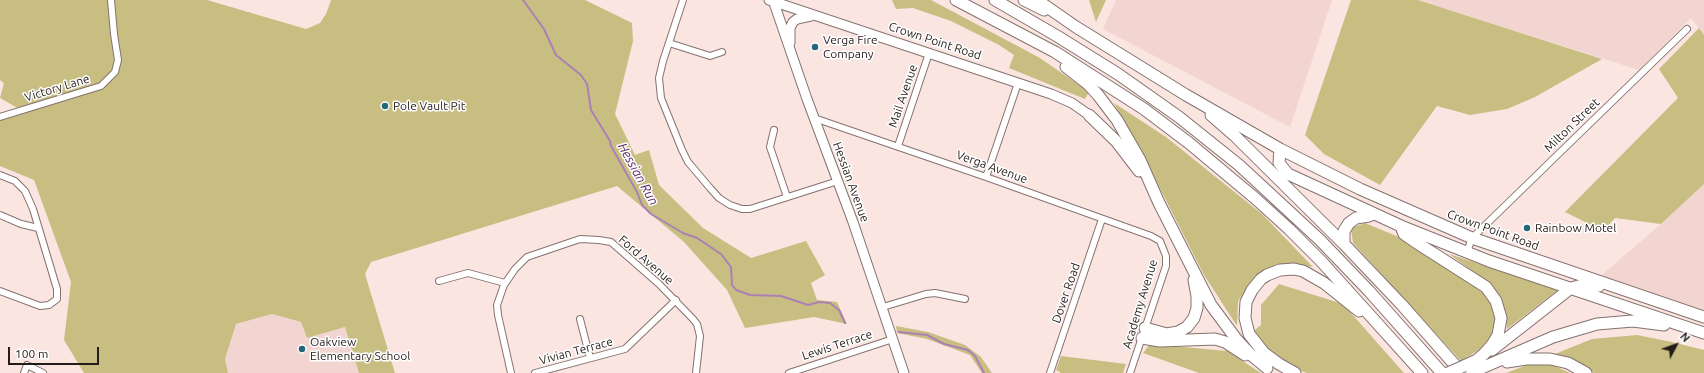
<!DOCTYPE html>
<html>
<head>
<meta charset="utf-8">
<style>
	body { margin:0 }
	#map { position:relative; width:1704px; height:373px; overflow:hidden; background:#fae5e1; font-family:Ubuntu,sans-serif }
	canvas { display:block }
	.north { position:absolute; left:1656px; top:325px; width:40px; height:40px; -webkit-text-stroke:3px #fff; paint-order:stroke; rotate:49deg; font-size:11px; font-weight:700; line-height:16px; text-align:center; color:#231c1a }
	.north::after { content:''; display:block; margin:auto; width:14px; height:18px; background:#231c1a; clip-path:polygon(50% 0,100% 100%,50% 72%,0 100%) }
	.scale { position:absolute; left:8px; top:347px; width:91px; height:18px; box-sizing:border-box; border:2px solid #231c1a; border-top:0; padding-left:5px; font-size:12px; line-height:14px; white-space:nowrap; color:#231c1a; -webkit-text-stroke:3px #fff; paint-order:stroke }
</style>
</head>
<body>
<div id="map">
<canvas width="1704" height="373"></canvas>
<div class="north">N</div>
<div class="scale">100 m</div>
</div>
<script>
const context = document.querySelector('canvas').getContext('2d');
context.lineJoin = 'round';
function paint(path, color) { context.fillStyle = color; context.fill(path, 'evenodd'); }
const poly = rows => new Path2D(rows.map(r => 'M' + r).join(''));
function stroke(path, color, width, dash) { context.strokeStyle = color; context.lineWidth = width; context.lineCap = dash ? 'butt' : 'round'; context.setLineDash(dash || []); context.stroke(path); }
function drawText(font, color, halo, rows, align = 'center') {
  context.font = font + ' Ubuntu,sans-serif'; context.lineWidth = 3; context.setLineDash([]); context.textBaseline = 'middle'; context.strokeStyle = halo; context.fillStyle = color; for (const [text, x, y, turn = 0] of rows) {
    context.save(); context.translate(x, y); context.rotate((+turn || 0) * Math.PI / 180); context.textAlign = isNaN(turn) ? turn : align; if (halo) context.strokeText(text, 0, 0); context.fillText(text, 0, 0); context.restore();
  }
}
paint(poly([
	[1116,0,1332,0,1290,127,1103,29],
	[1418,0,1704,0,1704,35,1691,18,1639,70],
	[1704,184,1704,317,1596,280,1661,224],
	[272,314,301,322,307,338,345,327,359,373,228,373,225,359,236,324]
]), '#f2d5d0');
paint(poly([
	[0,0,207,0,306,29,320,23,326,14,331,0,585,0,632,23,633,41,615,114,635,155,649,150,659,185,703,228,751,258,806,241,825,275,811,283,817,300,837,302,847,324,814,317,745,328,727,290,684,242,617,186,371,262,365,274,395,373,359,373,345,327,307,338,301,322,272,314,236,324,225,359,228,373,84,373,64,340,71,282,34,180,0,166,0,119,21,110,0,98,4,83,0,80],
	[892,0,931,0,1040,58,1089,92,1085,99,1009,68,1014,55,999,45,951,21,913,8,896,9],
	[1089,0,1106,0,1096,22],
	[1351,0,1418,0,1602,59,1535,97,1507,109,1470,115,1437,106,1380,185,1324,154,1305,135],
	[1699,28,1704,35,1704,184,1661,224,1615,218,1603,231,1565,212,1678,98,1659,69],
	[1114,103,1166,137,1262,214,1313,267,1277,264,1255,277,1238,301,1237,326,1204,275,1150,169],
	[1365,223,1411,242,1491,298,1498,322,1485,346,1461,361,1353,243,1351,228],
	[1449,254,1558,290,1507,329,1503,305,1489,283],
	[1279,284,1343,304,1404,373,1307,373,1296,369,1262,346,1251,333,1261,325,1261,305],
	[896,326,928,332,965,345,981,357,992,373,982,373,970,355,927,339,897,333],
	[1637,335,1672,342,1704,350,1704,373,1594,373,1555,354,1592,339],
	[1150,344,1227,351,1261,373,1199,373,1143,353],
	[1061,356,1126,364,1123,373,1060,373,1060,372,1056,370],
	[1530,364,1550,364,1570,373,1506,373]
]), '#c8be82');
stroke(poly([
	[523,0,544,29,556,55,581,75,587,84,591,110,610,141,611,146,637,192,642,205,651,214,683,233,697,238,721,254,731,267,732,285,736,290,750,295,781,296,808,305,819,302,830,303,839,310,845,323],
	[899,332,927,335,944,344,968,350,975,356,984,373]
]), '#ad80b5', 2);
const street = poly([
	[683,0,663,61,659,78,661,98,682,150,688,162,710,188,719,198,730,205,742,209,750,209,838,181],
	[669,43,710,56,722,52],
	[0,117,101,86,115,72,118,60,114,34,111,0],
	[814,118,986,177,1151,236,1160,241,1166,256,1166,266,1130,373],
	[774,130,770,147,787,197],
	[898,146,929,53],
	[0,175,15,181,25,191,33,209,57,289,57,299,49,305,40,306,0,291],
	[986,177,1018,83],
	[0,215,21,224,38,228],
	[1467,252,1472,238,1687,29],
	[439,281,468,273,505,283],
	[883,307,926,294,935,293,965,299],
	[580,319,590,358],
	[24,373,27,365,43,373],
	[511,373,498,315,497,305,504,285,515,269,527,257,580,239,599,240,611,242,659,284,693,319,697,324,700,336,696,373],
	[535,373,625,349,676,300],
	[789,373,893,339],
	[1050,373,1102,219]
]);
const secondary = poly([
	[769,0,1051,94,1072,103,1089,115],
	[773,0,807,99,853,222,904,373],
	[790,43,790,28,793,22,797,19,811,16]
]);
const highway = poly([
	[956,0,1055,52,1144,109,1189,143,1256,199,1289,229,1321,261,1422,373],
	[995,0,1057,36,1118,74,1179,117,1239,165,1320,240,1369,291,1442,373],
	[1024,0,1044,10],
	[1037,0,1076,27,1186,95,1280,149,1360,189,1472,238,1704,317],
	[1066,67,1089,85,1098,95,1117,120,1140,160,1159,203,1211,305,1237,340,1250,354,1267,368],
	[1089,115,1116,141,1139,171],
	[1211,115,1234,135,1344,244,1402,305,1462,373],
	[1280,149,1279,163,1288,174,1401,226,1489,261,1704,333],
	[1402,229,1404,234,1414,241,1486,287,1496,301,1501,318,1498,335,1492,345,1484,354,1477,360,1464,366],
	[1344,244,1344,231,1349,223,1356,218,1369,216,1374,214],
	[1145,328,1167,334,1178,332,1187,327,1194,318,1197,308,1197,296,1194,280],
	[1142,338,1160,341,1215,339,1225,342,1245,355],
	[1492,350,1571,288,1586,284,1599,286],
	[1507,362,1526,359,1550,359,1568,363,1586,373],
	[1295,373,1279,364,1264,353,1249,334,1245,318,1246,302,1252,290,1261,279,1267,275,1280,270,1294,269,1303,271,1324,283,1359,311],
	[1470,373,1553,337,1597,324,1633,321,1664,325]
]);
stroke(street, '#84726e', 8);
stroke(secondary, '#84726e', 11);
stroke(highway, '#84726e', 13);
stroke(street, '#fff', 6);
stroke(secondary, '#fff', 9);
stroke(highway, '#fff', 11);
const highwayBridge = poly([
	[1448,373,1464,366]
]);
stroke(highwayBridge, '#84726e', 13, []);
stroke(highwayBridge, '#fff', 11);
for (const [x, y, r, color] of [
	[815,47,4,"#226878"],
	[385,106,4,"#226878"],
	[1527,228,4,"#226878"],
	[302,349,4,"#226878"]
]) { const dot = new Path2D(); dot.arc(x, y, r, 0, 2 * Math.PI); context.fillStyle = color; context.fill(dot); stroke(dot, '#fff', 1.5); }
drawText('12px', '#231c1a', '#fff', [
	["Verga Fire",823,40],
	["Company",823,54],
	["Pole Vault Pit",393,106],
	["Rainbow Motel",1535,228],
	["Oakview",310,342],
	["Elementary School",310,356]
], 'left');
drawText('12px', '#231c1a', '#fff', [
	["Crown Point Road",935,41,18],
	["Victory Lane",57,88,-17],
	["Mail Avenue",903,96,-71],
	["Milton Street",1572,125,-44],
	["Verga Avenue",992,167,20],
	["Hessian Avenue",851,182,70],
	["Crown Point Road",1493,230,20],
	["Ford Avenue",646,260,41],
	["Dover Road",1066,293,-71],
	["Academy Avenue",1140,304,-73],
	["Lewis Terrace",837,345,-18],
	["Vivian Terrace",576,351,-15]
]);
drawText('italic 13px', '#5c2466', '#fff', [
	["Hessian Run",638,174,61]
]);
</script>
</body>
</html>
